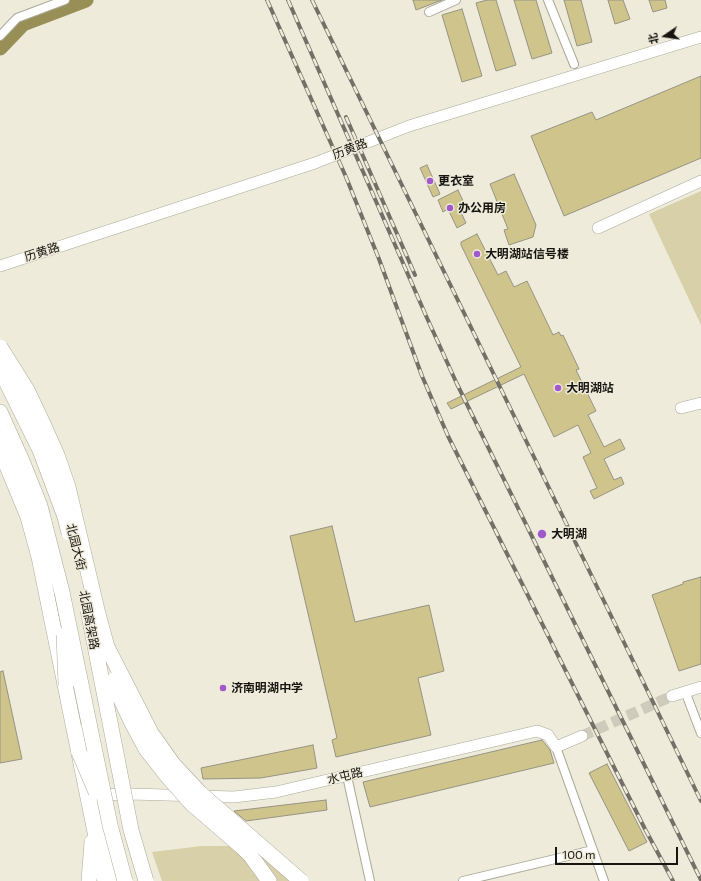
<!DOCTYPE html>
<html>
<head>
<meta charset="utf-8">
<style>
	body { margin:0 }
	#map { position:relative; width:701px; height:881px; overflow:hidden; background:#eeebdb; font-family:Commissioner,"Noto Sans SC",sans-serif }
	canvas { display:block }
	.north { position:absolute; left:645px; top:16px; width:40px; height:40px; -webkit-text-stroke:3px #eeebdb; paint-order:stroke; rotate:257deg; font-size:11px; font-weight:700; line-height:16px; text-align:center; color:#16150f }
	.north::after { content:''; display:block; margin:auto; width:14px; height:18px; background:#16150f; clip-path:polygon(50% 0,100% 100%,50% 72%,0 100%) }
	.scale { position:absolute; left:555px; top:847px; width:123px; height:18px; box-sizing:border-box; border:2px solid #16150f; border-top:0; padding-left:5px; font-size:12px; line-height:14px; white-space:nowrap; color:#16150f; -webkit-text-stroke:3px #eeebdb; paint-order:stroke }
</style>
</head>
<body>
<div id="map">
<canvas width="701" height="881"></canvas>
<div class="north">北</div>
<div class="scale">100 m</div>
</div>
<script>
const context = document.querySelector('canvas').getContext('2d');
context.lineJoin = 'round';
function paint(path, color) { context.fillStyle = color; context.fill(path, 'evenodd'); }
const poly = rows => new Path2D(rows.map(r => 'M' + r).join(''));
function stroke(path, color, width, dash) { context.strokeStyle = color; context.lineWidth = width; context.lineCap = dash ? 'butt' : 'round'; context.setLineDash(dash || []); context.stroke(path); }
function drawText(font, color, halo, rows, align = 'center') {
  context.font = font + ' Commissioner,"Noto Sans SC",sans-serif'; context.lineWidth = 3; context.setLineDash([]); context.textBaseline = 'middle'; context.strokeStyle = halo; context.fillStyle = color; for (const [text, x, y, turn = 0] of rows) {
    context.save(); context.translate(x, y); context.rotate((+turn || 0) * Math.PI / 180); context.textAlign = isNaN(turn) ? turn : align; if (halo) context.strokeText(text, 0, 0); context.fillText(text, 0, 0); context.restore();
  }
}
paint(poly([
	[701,191,701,325,649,214],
	[202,846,252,846,289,881,162,881,152,852]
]), '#d7d0a8');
stroke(poly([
	[0,48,23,24,86,0]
]), '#988f57', 15);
const building = poly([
	[413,0,442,0,416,10,413,0],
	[487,0,496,0,516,65,496,71,476,3,487,0],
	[514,0,536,0,552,53,532,59,514,0],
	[564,0,581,0,592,42,577,46,564,0],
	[608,0,623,0,630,19,615,24,608,0],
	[649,0,665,0,667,8,653,12,649,0],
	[462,9,482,76,462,82,442,15,462,9],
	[701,76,701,158,564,216,531,136,592,112,596,120,701,76],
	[427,165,440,194,433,197,420,168,427,165],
	[514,174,536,225,533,237,509,245,504,230,508,229,490,184,514,174],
	[458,190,464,203,458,206,466,223,457,228,448,209,443,212,438,200,458,190],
	[477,234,498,275,506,271,514,287,527,281,553,335,559,332,561,336,563,335,579,369,576,370,596,411,588,415,604,447,620,439,625,449,604,459,614,480,621,477,624,484,594,499,590,491,597,488,583,457,591,453,578,425,554,437,524,374,451,409,447,403,521,367,461,245,461,242,477,234],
	[332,526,355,622,429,605,444,671,418,678,431,735,336,757,332,740,337,738,290,536,332,526],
	[701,577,701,664,679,671,652,595,683,584,683,582,701,577],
	[3,671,22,759,0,763,0,672,3,671],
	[542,740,550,750,554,763,370,807,363,782,542,740],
	[313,745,317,768,261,778,203,779,201,768,313,745],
	[607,764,647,842,629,851,589,773,607,764],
	[326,800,327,810,246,821,234,811,326,800]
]);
paint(building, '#cfc58c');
stroke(building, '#959383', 1);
stroke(poly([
	[582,736,672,696]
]), '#cecbbc', 11, [11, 5.5]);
const street = poly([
	[548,0,574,64],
	[429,12,456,0],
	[0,36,17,18,65,0],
	[685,691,701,733],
	[556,747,604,881],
	[347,776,370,881],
	[463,881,593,850]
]);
const secondary = poly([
	[598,228,701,181],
	[0,266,315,163,409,126,701,37],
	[681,408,701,403],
	[672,696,701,687],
	[96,795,131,794,234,797,276,792,537,731,548,735,556,747,582,736]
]);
const primary = poly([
	[3,437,20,477,36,521],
	[83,731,95,796,107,848,116,881]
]);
const highway = poly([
	[0,412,22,461,40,506,62,592],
	[0,449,28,517,39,557,105,881],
	[251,856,269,881],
	[89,881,92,842]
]);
stroke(street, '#aba898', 10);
stroke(secondary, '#aba898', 12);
stroke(primary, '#aba898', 14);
stroke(highway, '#aba898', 16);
stroke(street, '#fff', 8);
stroke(secondary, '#fff', 11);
stroke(primary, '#fff', 13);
stroke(highway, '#fff', 15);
const rail = poly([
	[267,0,346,177,379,259,422,376,448,436,645,829,673,881],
	[288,0,427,318,457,384,701,880],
	[312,0,701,801],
	[346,117,415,275]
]);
stroke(rail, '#737167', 4);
stroke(rail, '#eeebdb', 2.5, [8]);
const highwayBridge = poly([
	[0,347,27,390,44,426,46,434],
	[0,369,40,450,65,517,69,533],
	[44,426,57,455,68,487,98,614,107,647,151,733,173,764,200,793,301,881],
	[62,592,110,825,125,881],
	[88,610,131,830,146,881],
	[64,635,66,685],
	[115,679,118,693,132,723,146,749,168,777,191,803,242,847,251,856],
	[79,752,96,792]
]);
stroke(highwayBridge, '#aba898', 16, []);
stroke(highwayBridge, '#fff', 15);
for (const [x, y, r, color] of [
	[430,181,4,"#9f59cd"],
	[450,208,4,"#9f59cd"],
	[477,254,4,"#9f59cd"],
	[558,388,4,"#9f59cd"],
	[542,534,5,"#9f59cd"],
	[223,688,4,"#9f59cd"]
]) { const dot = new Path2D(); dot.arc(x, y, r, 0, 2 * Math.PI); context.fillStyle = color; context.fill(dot); stroke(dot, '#eeebdb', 1.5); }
drawText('12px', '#16150f', '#eeebdb', [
	["历黄路",350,149,-21],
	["历黄路",42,252,-18],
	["北园大街",76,547,76],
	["北园高架路",89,620,79],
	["水屯路",345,776,-13]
]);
drawText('bold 12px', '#16150f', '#eeebdb', [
	["更衣室",438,181],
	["办公用房",458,208],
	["大明湖站信号楼",485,254],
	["大明湖站",566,388],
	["大明湖",551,534],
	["济南明湖中学",231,688]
], 'left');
</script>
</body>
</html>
